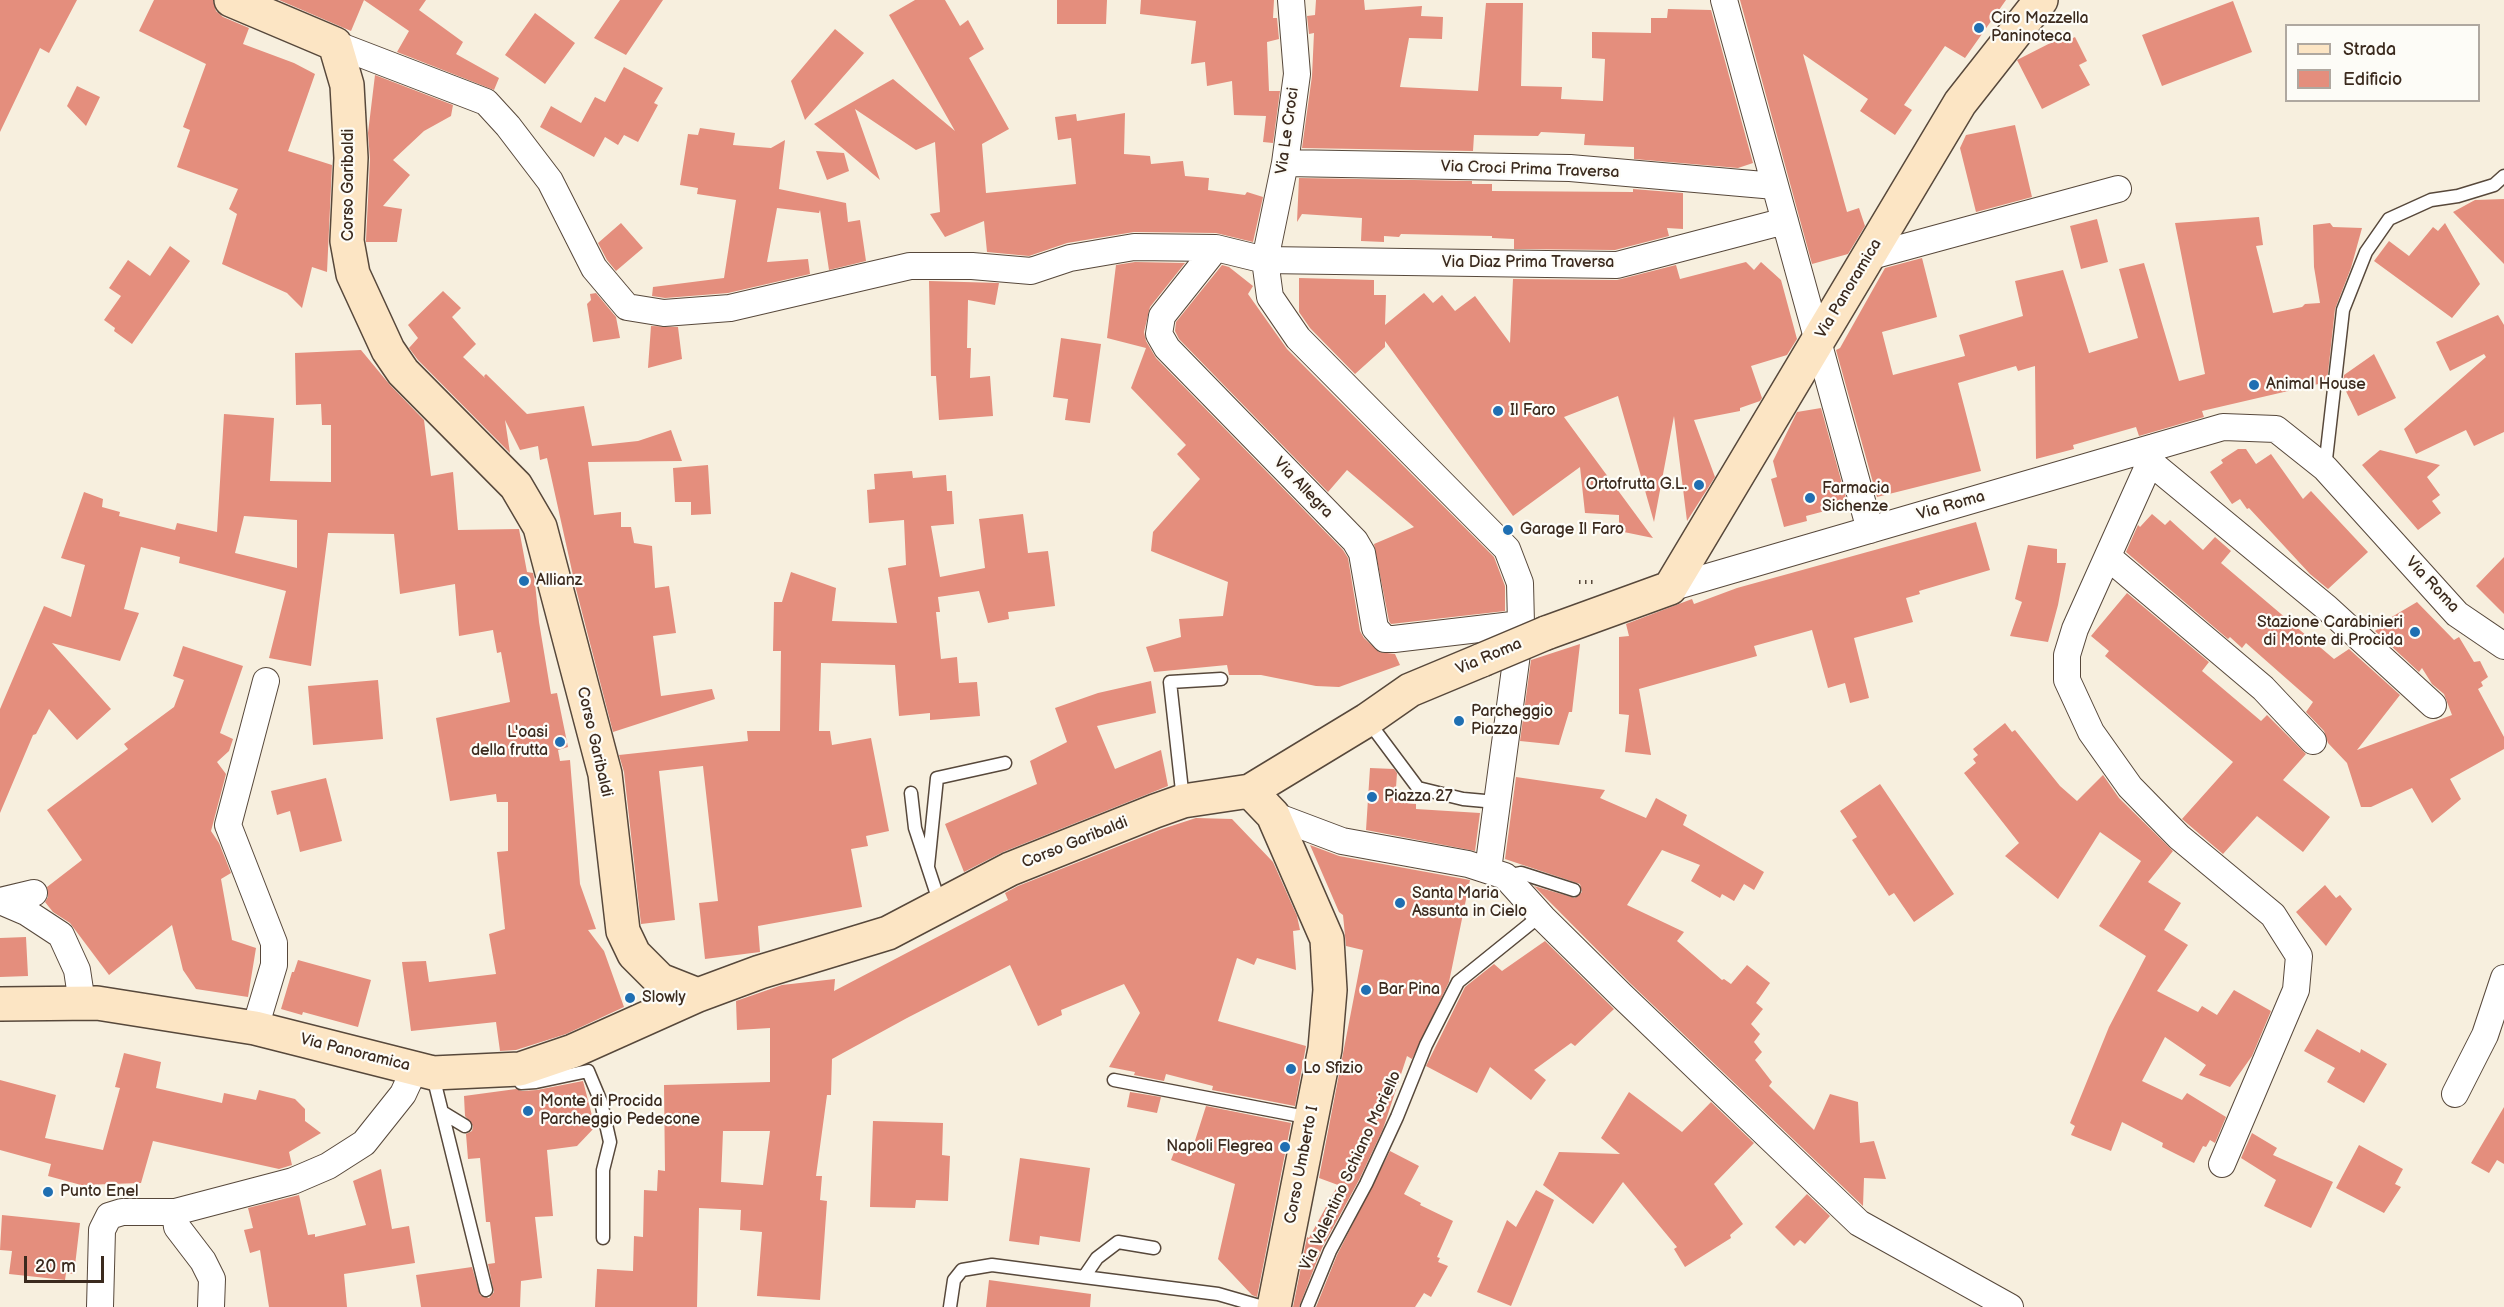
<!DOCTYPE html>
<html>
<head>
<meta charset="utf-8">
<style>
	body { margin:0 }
	#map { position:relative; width:2504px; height:1307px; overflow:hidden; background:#f7efde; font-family:"Balsamiq Sans",sans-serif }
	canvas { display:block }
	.legend { position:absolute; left:2285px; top:24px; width:195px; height:78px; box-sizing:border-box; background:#fdfcf7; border:2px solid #afa8a0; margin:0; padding:8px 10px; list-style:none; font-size:18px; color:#3b2a1e }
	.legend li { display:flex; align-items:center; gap:12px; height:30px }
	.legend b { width:30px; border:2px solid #afa8a0 }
	.scale { position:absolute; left:24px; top:1256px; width:80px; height:27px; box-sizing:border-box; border:3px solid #3b2a1e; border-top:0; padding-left:8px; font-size:18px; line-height:21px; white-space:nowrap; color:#3b2a1e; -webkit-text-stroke:4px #fdfcf7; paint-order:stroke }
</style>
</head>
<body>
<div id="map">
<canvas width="2504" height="1307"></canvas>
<ul class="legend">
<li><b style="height:8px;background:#fce5c4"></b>Strada</li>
<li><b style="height:16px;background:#e48e7d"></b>Edificio</li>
</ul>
<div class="scale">20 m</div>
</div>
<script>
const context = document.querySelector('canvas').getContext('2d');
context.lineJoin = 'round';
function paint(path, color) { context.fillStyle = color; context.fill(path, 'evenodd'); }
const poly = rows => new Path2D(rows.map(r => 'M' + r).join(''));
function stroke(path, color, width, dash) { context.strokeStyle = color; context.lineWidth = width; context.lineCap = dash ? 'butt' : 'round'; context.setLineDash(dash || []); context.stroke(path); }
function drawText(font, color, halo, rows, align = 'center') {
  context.font = font + ' "Balsamiq Sans",sans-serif'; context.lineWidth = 4.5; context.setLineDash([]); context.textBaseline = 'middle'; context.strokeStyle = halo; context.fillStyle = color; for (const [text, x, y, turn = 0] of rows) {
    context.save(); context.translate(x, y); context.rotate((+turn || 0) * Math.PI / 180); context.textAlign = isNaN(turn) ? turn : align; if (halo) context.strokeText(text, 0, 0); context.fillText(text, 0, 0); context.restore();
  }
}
paint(poly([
	[0,0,77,0,49,53,40,48,0,132],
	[154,0,213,0,216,11,223,17,249,28,243,44,294,63,315,74,288,151,332,165,327,272,312,267,302,308,287,293,222,264,237,214,229,209,238,189,177,167,190,130,183,127,206,64,139,31],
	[279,0,426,0,419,10,463,42,456,54,499,78,494,90,397,52,409,31,364,0,351,31],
	[620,0,663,0,626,55,594,38],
	[915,0,945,0,960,26,968,20,984,49,969,58,1009,129,982,144,986,193,1076,184,1071,138,1058,140,1055,117,1076,114,1077,121,1125,113,1124,154,1150,156,1151,164,1183,161,1185,176,1209,178,1208,190,1245,195,1247,192,1263,197,1253,242,1216,233,1134,232,1067,243,1029,256,987,252,984,221,945,237,930,214,940,212,935,142,916,150,855,109,880,180,814,124,893,79,955,131,889,15],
	[1057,0,1107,0,1106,24,1057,24],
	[1141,0,1274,0,1273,18,1277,18,1279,39,1267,42,1269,91,1280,91,1273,143,1263,142,1266,116,1234,115,1232,81,1207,86,1205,62,1191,64,1196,21,1140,14],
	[1316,0,1364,0,1365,10,1422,6,1421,16,1443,17,1442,39,1409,38,1400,87,1478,91,1486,3,1523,3,1521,86,1562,87,1561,99,1603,101,1605,59,1592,58,1592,32,1651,33,1651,18,1667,18,1668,9,1711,10,1753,163,1738,168,1634,159,1634,147,1584,145,1585,134,1541,132,1538,136,1474,135,1473,151,1302,148,1312,76,1314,33,1309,34,1307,16,1315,15],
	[1740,0,2006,0,1965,58,1945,46,1904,105,1912,110,1895,135,1860,111,1868,99,1803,54,1847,212,1859,208,1865,226,1848,254,1812,264],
	[2233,1,2252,52,2162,86,2142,35],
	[535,13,575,43,545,84,505,55],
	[835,29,864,53,805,120,791,81],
	[2068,34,2071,39,2075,37,2087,61,2079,65,2090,85,2042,109,2017,60],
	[624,67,663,88,654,103,658,105,638,142,624,135,618,145,605,137,594,157,540,127,551,106,581,123,595,97,605,102],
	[375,75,453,105,451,116,424,131,393,160,410,175,383,206,402,209,397,242,366,242,366,240,370,159,368,133],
	[77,86,100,97,86,126,67,106],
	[2015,125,2032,197,1976,212,1960,148,1966,135],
	[700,128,735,133,733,145,771,148,785,140,779,189,846,203,848,222,860,220,866,261,829,270,820,210,819,213,777,208,767,262,808,259,810,274,728,293,665,298,652,296,653,287,724,278,736,200,697,194,698,188,680,185,688,134,698,135],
	[816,151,844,153,849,171,827,180],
	[1299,178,1472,181,1472,184,1492,184,1492,191,1633,192,1633,189,1683,193,1683,229,1667,228,1669,236,1615,250,1514,249,1514,239,1492,238,1492,236,1401,234,1399,237,1384,236,1384,242,1361,241,1362,218,1302,214,1297,222],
	[2504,199,2504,264,2453,212,2475,200],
	[2259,217,2263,245,2256,246,2273,313,2302,307,2305,304,2320,303,2314,267,2313,225,2330,223,2333,227,2362,228,2351,268,2335,309,2327,382,2202,411,2204,417,2139,436,2136,427,2073,445,2074,449,2036,459,2035,366,2018,371,2016,366,1958,383,1981,471,1877,497,1836,350,1840,348,1885,268,1922,258,1937,317,1882,332,1893,375,1965,356,1959,335,2023,316,2015,281,2063,270,2089,353,2138,338,2119,269,2144,263,2179,381,2205,374,2175,223],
	[2097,219,2108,262,2081,269,2070,226],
	[621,223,643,248,616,271,607,260,598,243],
	[2445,223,2480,284,2452,318,2374,261,2389,241,2409,256,2433,227,2438,231],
	[170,246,190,261,132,344,114,331,115,328,104,320,121,296,109,288,128,260,150,276],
	[1135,262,1185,263,1150,307,1144,332,1146,341,1156,358,1343,550,1348,558,1360,631,1364,638,1379,652,1395,654,1400,665,1339,687,1316,686,1261,675,1229,675,1227,665,1154,672,1146,647,1181,637,1179,619,1223,616,1228,582,1151,551,1153,532,1200,479,1177,454,1186,445,1131,388,1146,348,1107,338,1116,265],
	[1746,262,1754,270,1761,262,1781,280,1797,339,1787,355,1751,366,1762,398,1760,401,1740,408,1740,411,1694,420,1715,477,1687,521,1674,416,1654,522,1618,396,1564,417,1653,538,1619,531,1619,515,1585,513,1580,467,1513,516,1385,341,1385,347,1355,374,1310,328,1299,312,1299,278,1374,280,1374,295,1386,295,1385,325,1424,293,1433,303,1442,295,1455,311,1475,296,1510,343,1513,279,1617,280,1676,265,1680,279],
	[1222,265,1229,267,1253,286,1248,294,1287,349,1494,557,1505,586,1505,611,1391,624,1389,621,1374,544,1414,527,1347,470,1328,492,1179,339,1175,331,1176,322],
	[929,281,999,283,995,305,968,300,967,348,971,348,970,378,990,376,993,416,939,420,936,376,931,376],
	[443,291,461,308,452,317,476,344,463,357,485,378,484,376,486,374,527,414,584,406,592,446,638,441,671,430,682,461,588,462,594,515,621,512,621,527,631,527,634,543,652,546,655,588,669,586,676,633,653,636,661,696,712,689,715,699,613,732,576,589,547,458,540,460,538,446,520,450,505,420,510,453,418,360,409,348,418,338,408,325],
	[596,293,616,317,620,338,593,342,587,304,591,300,590,294],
	[2498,315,2504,325,2504,432,2474,446,2466,430,2416,454,2404,429,2486,357,2484,354,2450,371,2436,342],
	[651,326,678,327,682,359,648,368],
	[1061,338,1101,344,1090,423,1065,420,1068,399,1053,397],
	[361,350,390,385,424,420,431,476,453,472,458,530,519,529,527,572,533,573,535,583,539,622,551,694,557,693,568,747,558,750,560,761,570,760,580,884,596,929,588,930,604,951,624,1007,566,1034,516,1050,500,1051,496,1022,411,1031,402,962,426,961,429,982,496,974,489,934,505,929,497,852,508,851,508,802,497,802,496,794,450,801,436,718,510,702,501,652,497,653,493,630,459,636,455,584,400,594,394,534,328,533,311,666,269,658,286,591,179,563,180,557,141,547,124,609,139,613,120,661,52,643,111,709,77,740,49,709,36,734,33,735,0,813,0,709,44,606,71,617,85,565,61,558,84,492,103,499,102,507,120,512,119,516,175,530,177,523,217,532,224,414,274,418,270,481,331,482,331,425,322,425,321,404,296,405,295,353],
	[244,516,297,520,297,568,235,553],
	[2374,354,2396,398,2358,416,2343,385,2344,375],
	[1821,408,1848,505,1806,516,1807,521,1784,527,1771,479,1777,477,1773,461,1797,412],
	[2238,449,2246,449,2256,464,2271,454,2303,499,2311,491,2368,552,2328,589,2310,574,2249,508,2247,509,2240,499,2232,504,2210,472,2223,463,2221,460],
	[2380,450,2440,465,2427,477,2440,495,2432,501,2441,513,2418,530,2362,465],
	[708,465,711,514,691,515,691,502,675,502,673,468],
	[912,471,913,478,946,475,947,491,952,491,954,524,931,526,940,577,985,568,979,519,1023,514,1028,553,1048,551,1055,606,1008,612,1009,619,988,623,979,591,938,597,940,612,936,612,941,659,957,657,959,683,977,682,980,716,930,720,930,713,899,716,895,665,821,663,819,731,830,731,832,745,871,738,889,831,866,836,868,846,851,849,862,907,758,926,760,952,705,959,699,903,718,901,703,766,659,771,675,920,641,924,624,772,619,755,748,741,747,731,780,731,781,651,773,651,774,602,782,602,791,572,836,588,832,621,897,623,888,568,906,565,904,520,869,523,867,490,875,489,874,474],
	[2152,514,2165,525,2170,520,2203,550,2215,537,2231,551,2221,563,2334,659,2349,649,2400,695,2357,750,2452,715,2444,694,2432,684,2422,668,2419,672,2375,631,2392,620,2390,618,2417,602,2454,640,2459,637,2474,662,2480,661,2488,677,2481,682,2483,686,2478,689,2504,737,2504,749,2450,779,2461,799,2432,823,2412,788,2371,807,2361,807,2347,763,2328,743,2324,731,2306,712,2313,702,2246,643,2242,648,2230,637,2228,639,2126,552,2138,525,2140,527],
	[1976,522,1990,570,1919,591,1920,594,1906,598,1913,622,1854,638,1869,698,1850,703,1845,683,1828,688,1812,630,1754,646,1757,656,1639,689,1651,755,1625,752,1629,715,1619,714,1619,637,1629,636,1626,624,1692,599,1694,604,1737,588],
	[2028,545,2057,549,2057,563,2066,563,2058,605,2048,642,2010,636,2022,602,2015,599],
	[2504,557,2504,614,2476,586],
	[2127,593,2209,662,2202,671,2261,721,2267,715,2306,754,2283,780,2330,817,2303,852,2257,816,2223,854,2182,819,2233,762,2105,656,2109,651,2091,636],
	[1580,644,1572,712,1569,712,1559,745,1520,741,1531,660],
	[183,646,243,666,220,733,233,739,229,751,217,762,226,774,211,831,219,843,231,873,221,879,232,940,256,948,248,997,196,989,183,970,172,925,109,975,70,923,53,912,45,902,48,897,47,887,82,860,47,810,128,749,124,744,174,707,184,680,173,676],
	[378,680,383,739,313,745,308,686],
	[1151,681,1156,713,1097,726,1115,769,1161,750,1168,786,1003,852,964,872,945,824,1037,784,1030,761,1067,742,1055,708,1098,693],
	[2005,723,2012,732,2015,730,2060,786,2077,801,2103,775,2119,798,2173,851,2148,882,2181,903,2164,930,2188,945,2157,991,2198,1012,2202,1006,2217,1015,2234,990,2271,1011,2252,1056,2230,1087,2199,1075,2206,1065,2165,1037,2142,1081,2182,1100,2187,1093,2226,1117,2215,1143,2210,1140,2206,1147,2203,1146,2194,1163,2162,1147,2163,1143,2122,1122,2111,1151,2071,1135,2075,1126,2070,1123,2109,1027,2146,956,2099,926,2141,861,2100,832,2058,899,2005,856,2019,843,1964,773,1976,763,1973,759,1978,755,1973,749],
	[1370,768,1394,769,1397,773,1395,802,1416,804,1416,809,1480,813,1475,851,1366,830],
	[1516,777,1605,790,1600,798,1646,818,1656,798,1687,815,1683,825,1764,872,1754,890,1744,884,1734,901,1722,894,1720,898,1691,881,1700,865,1662,850,1627,905,1684,932,1677,941,1722,980,1724,979,1731,984,1747,965,1770,983,1756,1003,1763,1009,1751,1024,1760,1034,1754,1042,1762,1052,1755,1060,1772,1082,1769,1086,1814,1130,1830,1094,1858,1102,1860,1143,1874,1141,1886,1179,1864,1178,1863,1206,1631,984,1534,886,1575,898,1582,892,1580,884,1505,859],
	[326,778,342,841,300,852,290,811,277,815,271,791],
	[1880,784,1954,894,1914,922,1894,893,1889,896,1852,840,1857,837,1840,811],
	[1196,818,1232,819,1273,862,1297,916,1300,930,1293,931,1296,970,1257,958,1254,965,1237,958,1218,1021,1306,1046,1295,1106,1212,1090,1213,1086,1166,1074,1164,1081,1134,1075,1135,1072,1109,1067,1140,1013,1124,984,1061,1010,1062,1015,1038,1026,1010,965,907,1018,832,1059,831,1095,827,1095,816,1176,822,1176,820,1200,827,1201,820,1300,757,1296,762,1232,740,1230,741,1210,699,1208,697,1307,595,1307,597,1269,633,1271,634,1236,643,1237,644,1190,657,1191,658,1170,665,1171,664,1085,770,1082,770,1028,737,1030,736,1001,782,985,835,979,834,991,1008,900,1005,893,1018,886,1162,829],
	[723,1131,770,1131,763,1185,721,1182],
	[1310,845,1339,856,1470,880,1449,982,1412,1059,1407,1056,1383,1129,1359,1180,1322,1248,1299,1307,1293,1307,1307,1237,1309,1238,1338,1185,1319,1178,1363,950,1346,946,1343,915,1339,912],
	[2325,885,2336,898,2340,895,2352,909,2326,946,2296,912],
	[26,937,28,976,0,977,0,938],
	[1545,941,1614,1009,1575,1046,1571,1043,1534,1070,1546,1080,1531,1100,1490,1067,1477,1093,1426,1066,1465,987,1494,964,1502,971],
	[298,960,371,980,358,1027,303,1012,302,1015,281,1009,292,972,294,972],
	[2317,1029,2360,1053,2361,1049,2387,1064,2364,1103,2327,1082,2335,1068,2304,1051],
	[124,1053,161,1062,156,1088,222,1103,224,1093,256,1100,259,1090,295,1099,305,1109,305,1121,321,1133,289,1152,292,1165,279,1169,153,1141,141,1183,81,1185,48,1176,51,1164,0,1150,0,1080,56,1095,45,1138,103,1150,120,1088,115,1087],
	[583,1081,595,1127,577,1146,547,1150,553,1216,535,1217,542,1278,521,1281,520,1307,421,1307,416,1275,472,1267,480,1295,489,1298,494,1292,488,1264,495,1263,490,1222,486,1222,480,1158,468,1159,466,1134,472,1131,473,1126,465,1116,464,1096,516,1089,522,1091,537,1090],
	[1130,1092,1161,1097,1157,1113,1127,1107],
	[1629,1092,1682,1132,1711,1102,1754,1143,1714,1184,1743,1224,1730,1235,1731,1238,1685,1267,1674,1249,1677,1247,1623,1182,1593,1224,1543,1185,1559,1152,1620,1154,1601,1138],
	[1206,1106,1291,1123,1257,1297,1252,1295,1218,1259,1235,1184,1171,1160,1178,1142,1193,1147],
	[2504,1107,2504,1164,2497,1160,2489,1173,2471,1163],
	[873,1121,943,1123,942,1155,950,1156,948,1201,916,1200,915,1208,870,1207],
	[2252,1133,2277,1148,2273,1155,2333,1182,2311,1228,2264,1206,2276,1180,2241,1158],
	[2359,1145,2403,1169,2395,1184,2401,1187,2384,1213,2336,1188],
	[1390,1151,1419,1166,1404,1194,1421,1203,1420,1205,1453,1221,1437,1257,1440,1258,1438,1262,1448,1266,1431,1297,1424,1293,1415,1307,1316,1307,1337,1255],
	[1020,1158,1090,1168,1080,1242,1040,1236,1039,1245,1009,1241],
	[381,1169,392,1229,409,1226,415,1263,344,1274,347,1307,269,1307,260,1250,250,1253,244,1230,253,1228,248,1208,299,1195,308,1235,315,1234,315,1237,366,1225,353,1181],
	[1536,1190,1554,1200,1511,1306,1477,1292,1507,1220,1516,1227],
	[1807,1194,1830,1216,1805,1244,1800,1240,1794,1246,1775,1227],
	[2,1215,80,1223,74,1274,66,1273,65,1280,9,1274,12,1251,0,1250],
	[989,1280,1091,1294,1090,1307,986,1307]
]), '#e48e7d');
const lane = poly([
	[2325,468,2343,310,2366,252,2389,219,2431,200,2458,196,2494,185,2504,176],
	[1368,721,1418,788,1463,799,1496,802],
	[911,793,915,828,940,904],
	[1183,800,1170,682,1221,679],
	[928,866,937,778,1005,763],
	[1506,876,1521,873,1574,890],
	[433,1076,486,1290],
	[1114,1080,1311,1118],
	[521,1083,536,1082,588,1071,601,1102,610,1142,603,1170,603,1238],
	[442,1112,465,1126],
	[1084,1277,1218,1294,1263,1307],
	[950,1307,954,1280,962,1270,992,1265,1084,1277,1097,1258,1118,1242,1154,1248],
	[1307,1307,1330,1251,1366,1184,1397,1117,1426,1045,1458,982,1541,915]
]);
const street = poly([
	[1291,0,1297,74,1285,163,1265,260,1270,297,1298,338,1507,549,1520,583,1521,624,1488,870],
	[1724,0,1870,530],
	[335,44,486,102,508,126,550,181,594,268,627,307,664,313,730,308,910,266,972,266,1031,271,1070,258,1134,247,1216,248,1265,260,1617,265,1785,221],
	[1285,163,1570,168,1775,186],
	[1216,248,1162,316,1159,334,1167,348,1355,541,1362,553,1375,628,1385,639,1394,639,1521,624],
	[1868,257,2118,189],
	[2154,447,2150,462,2075,629,2067,655,2067,680,2091,732,2130,787,2179,837,2273,915,2299,956,2296,990,2222,1164],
	[2150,462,2327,608,2433,705],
	[2108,557,2263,688,2313,741],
	[1670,588,2223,427,2276,429,2325,468,2457,614,2504,646],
	[1273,815,1342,841,1468,864,1505,876,1543,918,1621,995,1859,1223,2010,1307],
	[0,901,26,912,61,935,77,970,82,1003],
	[0,901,34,893],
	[255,1028,274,965,274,943,228,825,266,681],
	[2455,1094,2485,1035,2504,978],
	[175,1212,177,1227,203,1261,212,1279,211,1307],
	[100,1307,102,1230,109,1216,122,1212,175,1212,293,1181,328,1166,364,1143,403,1094,415,1068]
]);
const secondary = poly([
	[231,0,335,44,347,85,351,158,347,241,353,274,388,350,403,372,516,486,540,527,605,774,623,931,634,954,660,980,698,995],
	[1546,633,1670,588,1960,103,2041,0],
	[1250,791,1273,815,1327,939,1330,990,1325,1049,1274,1307],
	[0,1004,97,1003,255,1028,433,1073,520,1069,573,1051,698,995,760,972,888,933,1010,869,1155,811,1183,801,1250,791,1367,720,1410,690,1482,660]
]);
stroke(lane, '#57483b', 15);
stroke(street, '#57483b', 28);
stroke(secondary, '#57483b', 36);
stroke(poly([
	[1579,582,1596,582]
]), '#57483b', 4, [1.5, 4.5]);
stroke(lane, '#fff', 12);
stroke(street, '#fff', 26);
stroke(secondary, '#fce5c4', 33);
const secondaryBridge = poly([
	[1482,660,1546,633]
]);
stroke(secondaryBridge, '#57483b', 36, []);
stroke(secondaryBridge, '#fce5c4', 33);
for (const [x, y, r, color] of [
	[1979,28,6,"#1f6fb2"],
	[2254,385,6,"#1f6fb2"],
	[1498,411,6,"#1f6fb2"],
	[1699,485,6,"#1f6fb2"],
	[1810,498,6,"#1f6fb2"],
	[1508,530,6,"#1f6fb2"],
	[524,581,6,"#1f6fb2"],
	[2415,632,6,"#1f6fb2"],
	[1459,721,6,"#1f6fb2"],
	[560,742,6,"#1f6fb2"],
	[1372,797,6,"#1f6fb2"],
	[1400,903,6,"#1f6fb2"],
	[1366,990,6,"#1f6fb2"],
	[630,998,6,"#1f6fb2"],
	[1291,1069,6,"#1f6fb2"],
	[528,1111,6,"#1f6fb2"],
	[1285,1147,6,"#1f6fb2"],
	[48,1192,6,"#1f6fb2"]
]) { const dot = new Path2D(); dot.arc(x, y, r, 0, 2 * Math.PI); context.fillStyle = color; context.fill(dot); stroke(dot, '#fdfcf7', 2); }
drawText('16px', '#3b2a1e', '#fdfcf7', [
	["Ciro Mazzella",1991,19],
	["Paninoteca",1991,37],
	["Animal House",2266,385],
	["Il Faro",1510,411],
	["Ortofrutta G.L.",1687,485,"right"],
	["Farmacia",1822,489],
	["Sichenze",1822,507],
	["Garage Il Faro",1520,530],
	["Allianz",536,581],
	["Stazione Carabinieri",2403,623,"right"],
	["di Monte di Procida",2403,641,"right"],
	["Parcheggio",1471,712],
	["Piazza",1471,730],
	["L'oasi",548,733,"right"],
	["della frutta",548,751,"right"],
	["Piazza 27",1384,797],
	["Santa Maria",1412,894],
	["Assunta in Cielo",1412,912],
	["Bar Pina",1378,990],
	["Slowly",642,998],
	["Lo Sfizio",1303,1069],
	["Monte di Procida",540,1102],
	["Parcheggio Pedecone",540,1120],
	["Napoli Flegrea",1273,1147,"right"],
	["Punto Enel",60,1192]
], 'left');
drawText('16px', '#3b2a1e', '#fdfcf7', [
	["Via Le Croci",1288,131,-82],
	["Via Croci Prima Traversa",1530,170,2],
	["Corso Garibaldi",349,185,-90],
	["Via Diaz Prima Traversa",1528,263],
	["Via Panoramica",1849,289,-59],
	["Via Allegra",1303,488,46],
	["Via Roma",1951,506,-16],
	["Via Roma",2432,585,47],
	["Via Roma",1489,657,-23],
	["Corso Garibaldi",594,742,77],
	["Corso Garibaldi",1075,843,-22],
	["Via Panoramica",355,1053,14],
	["Corso Umberto I",1302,1165,-79],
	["Via Valentino Schiano Moriello",1351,1171,-65]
]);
</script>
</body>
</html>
